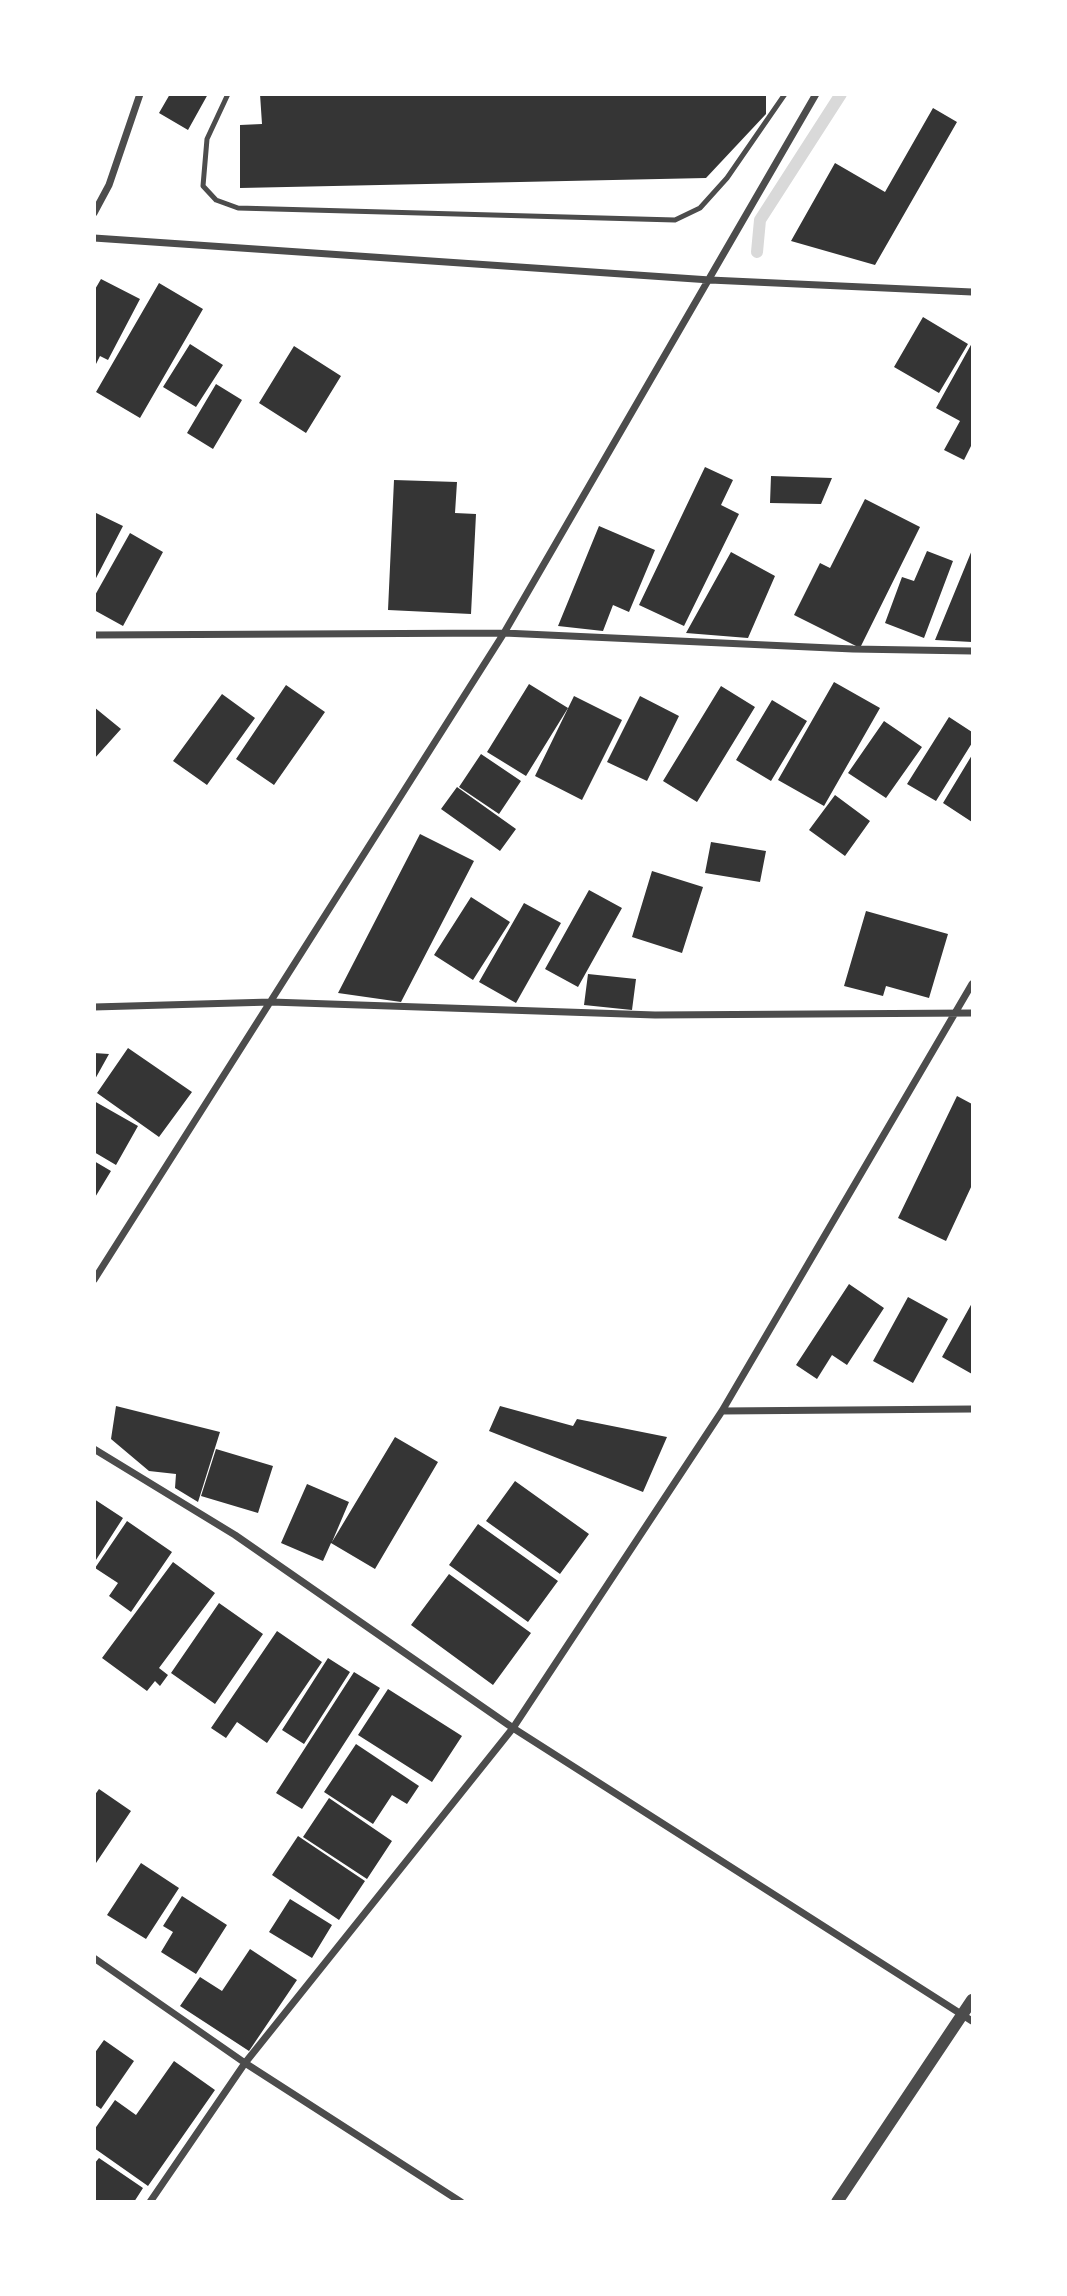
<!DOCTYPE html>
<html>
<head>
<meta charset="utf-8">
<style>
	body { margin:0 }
	#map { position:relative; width:1067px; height:2296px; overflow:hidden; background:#fff; font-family:"PT Serif",serif }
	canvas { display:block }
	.frame { position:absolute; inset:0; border:96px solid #fff; pointer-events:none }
</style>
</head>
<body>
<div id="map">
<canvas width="1067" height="2296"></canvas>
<div class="frame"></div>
</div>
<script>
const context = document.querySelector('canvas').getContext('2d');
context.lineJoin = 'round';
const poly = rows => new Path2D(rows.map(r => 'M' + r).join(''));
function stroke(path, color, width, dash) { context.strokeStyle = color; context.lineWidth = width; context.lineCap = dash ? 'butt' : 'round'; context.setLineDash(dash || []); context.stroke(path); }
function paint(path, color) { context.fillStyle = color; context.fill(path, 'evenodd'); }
stroke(poly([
	[757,252,760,220,841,94]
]), '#d9d9d9', 12);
paint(poly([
	[170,94,208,94,188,130,159,113],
	[260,94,766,94,766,114,706,178,240,188,240,125,262,124],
	[933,108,957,122,875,265,791,241,835,163,885,192],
	[101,279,140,299,108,360,100,356,94,368,94,291],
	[159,283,203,309,140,418,96,392],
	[923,317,968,344,939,393,894,367],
	[972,343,972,444,964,460,944,450,960,421,936,408],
	[190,344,223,365,196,407,163,387],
	[294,346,341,376,306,433,259,403],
	[216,384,242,400,213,449,187,433],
	[705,467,733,480,721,505,739,514,684,626,639,605],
	[771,476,832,478,821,504,770,503],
	[394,480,457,482,455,513,476,514,471,614,388,610],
	[865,499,920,527,860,648,794,615,820,563,830,568],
	[94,512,123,526,94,582],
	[599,526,655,550,629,612,613,605,603,631,558,626],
	[130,533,163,552,123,626,94,610,94,597],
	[972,550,972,642,935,640],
	[927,551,953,561,924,638,885,623,902,577,914,581],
	[731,552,775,576,748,638,686,633],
	[834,682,880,708,824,806,778,780],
	[529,684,568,708,526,776,487,752],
	[286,685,325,712,274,785,236,759],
	[721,686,755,707,697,802,663,781],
	[222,694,255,718,207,785,173,761],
	[574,696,622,720,582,800,535,776],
	[640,696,679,716,647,781,607,762],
	[772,700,807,721,771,781,736,760],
	[94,707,121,729,94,759],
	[949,717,972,732,972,743,936,801,907,784],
	[884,721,922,747,886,798,848,773],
	[481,754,521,781,499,814,459,787],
	[972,755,972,822,943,803],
	[457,787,516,829,500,851,441,809],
	[835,795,870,821,845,856,809,830],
	[420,834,474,861,401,1002,338,993],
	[711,842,766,851,760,882,705,873],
	[652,871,703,887,682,953,632,937],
	[589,890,622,908,578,987,545,969],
	[471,897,510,922,473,980,434,955],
	[524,903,561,923,516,1003,479,982],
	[866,911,948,934,929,998,886,986,883,996,844,986],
	[588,974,636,979,632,1010,584,1005],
	[128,1048,192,1092,159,1137,97,1093],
	[94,1053,109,1054,94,1081],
	[957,1096,972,1104,972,1185,946,1241,898,1218],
	[94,1101,138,1126,116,1165,94,1152],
	[94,1161,111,1171,94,1199],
	[849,1284,884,1308,847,1365,832,1355,817,1379,796,1365],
	[908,1297,948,1319,913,1383,873,1361],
	[972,1303,972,1374,942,1357],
	[116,1406,220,1432,198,1502,175,1488,176,1474,149,1471,111,1439],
	[500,1406,573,1426,577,1419,667,1437,643,1492,489,1431],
	[395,1437,438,1462,375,1569,331,1543,323,1561,281,1543,307,1484,349,1502,332,1542],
	[216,1449,273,1466,258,1513,201,1496],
	[515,1481,589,1534,560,1574,486,1521],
	[94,1499,123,1518,94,1563],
	[127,1521,172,1552,131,1612,109,1596,118,1583,95,1568],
	[478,1524,558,1581,528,1622,449,1565],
	[173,1562,215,1593,159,1668,168,1675,160,1686,155,1681,147,1691,102,1658],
	[449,1574,531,1633,493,1685,411,1625],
	[219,1603,263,1634,215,1704,171,1673],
	[277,1631,322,1662,267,1743,237,1722,226,1738,211,1728],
	[328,1658,350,1672,304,1744,282,1730],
	[354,1672,380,1688,302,1809,276,1793],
	[388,1689,462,1736,432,1782,358,1735],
	[356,1744,419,1786,407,1804,392,1795,373,1824,324,1792],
	[99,1789,131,1811,94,1866,94,1796],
	[329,1798,392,1841,367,1879,303,1837],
	[298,1836,365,1881,339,1920,272,1875],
	[141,1863,179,1888,146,1939,107,1915],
	[182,1896,227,1925,196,1974,161,1952,173,1932,163,1926],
	[290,1899,332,1925,312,1958,269,1932],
	[250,1949,297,1980,249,2051,180,2006,200,1977,222,1991],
	[104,2040,134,2061,101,2109,94,2104,94,2054],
	[174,2061,215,2090,148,2186,94,2148,94,2130,115,2100,136,2115],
	[99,2158,143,2188,134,2202,94,2202,94,2164]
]), '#353535');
stroke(poly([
	[228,94,207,139,203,186,216,200,238,208,675,220,700,208,727,178,785,94]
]), '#4c4c4c', 5);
stroke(poly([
	[94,213,109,185,140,94],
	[94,238,710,280,972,292],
	[94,635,504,633,853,649,972,651],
	[94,1007,271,1002,655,1015,972,1013],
	[94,1280,504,633,816,94],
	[722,1411,972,1409],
	[94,1449,235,1535,513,1728,972,2021],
	[94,1958,245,2063,461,2202],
	[150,2202,245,2063,513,1728,722,1411,972,984]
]), '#4c4c4c', 7);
stroke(poly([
	[837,2202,972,2000]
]), '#4c4c4c', 12);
</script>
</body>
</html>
